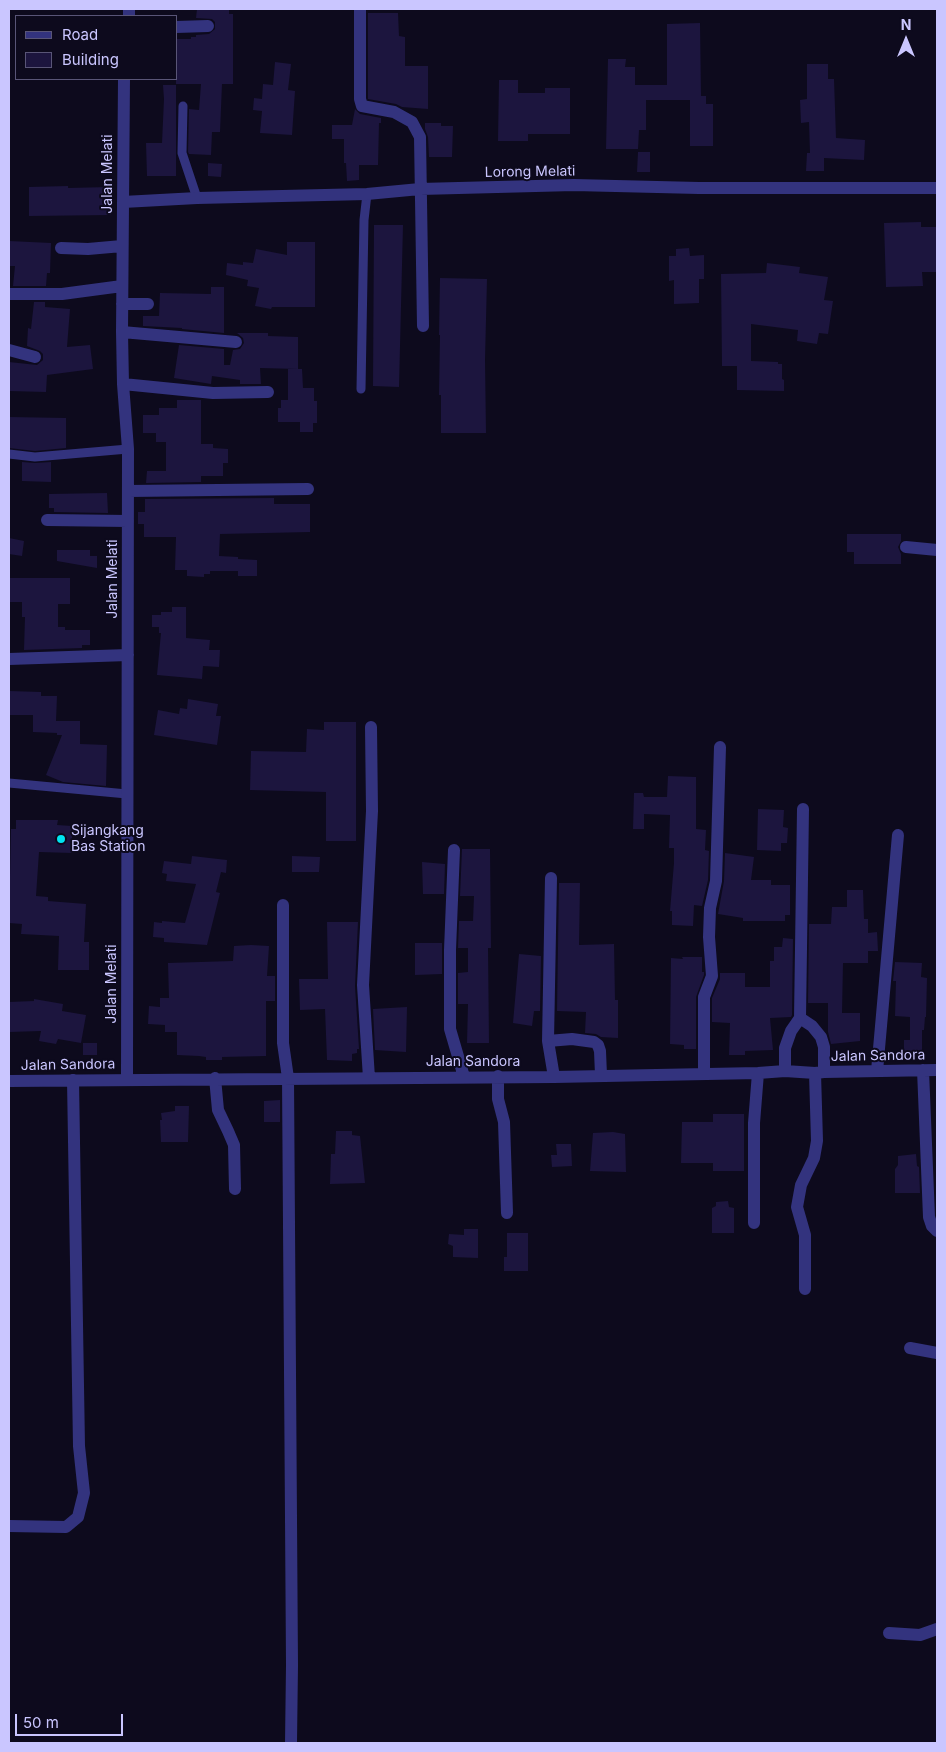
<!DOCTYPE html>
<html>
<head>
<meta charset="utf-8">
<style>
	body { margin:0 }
	#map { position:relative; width:946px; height:1752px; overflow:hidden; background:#0d0a1d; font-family:Inter,sans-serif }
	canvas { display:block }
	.frame { position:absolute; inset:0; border:10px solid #cac6ff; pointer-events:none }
	.legend { position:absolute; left:15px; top:15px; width:162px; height:65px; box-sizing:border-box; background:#0d0a1d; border:1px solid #595577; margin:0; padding:6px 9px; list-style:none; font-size:15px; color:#cac6ff }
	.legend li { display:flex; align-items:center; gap:10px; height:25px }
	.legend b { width:25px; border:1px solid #595577 }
	.north { position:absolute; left:881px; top:15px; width:50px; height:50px; -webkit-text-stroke:4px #0d0a1d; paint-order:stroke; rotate:0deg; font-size:14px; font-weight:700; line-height:20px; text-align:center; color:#cac6ff }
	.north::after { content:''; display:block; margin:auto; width:18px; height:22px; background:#cac6ff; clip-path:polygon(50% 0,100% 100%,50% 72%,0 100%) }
	.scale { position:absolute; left:15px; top:1714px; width:108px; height:22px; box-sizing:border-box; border:2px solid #cac6ff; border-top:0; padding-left:6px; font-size:15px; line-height:18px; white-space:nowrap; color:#cac6ff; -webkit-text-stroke:4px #0d0a1d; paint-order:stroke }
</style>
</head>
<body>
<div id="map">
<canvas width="946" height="1752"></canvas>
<div class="frame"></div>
<ul class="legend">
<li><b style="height:6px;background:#33337e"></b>Road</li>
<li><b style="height:14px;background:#1c153e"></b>Building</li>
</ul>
<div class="north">N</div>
<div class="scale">50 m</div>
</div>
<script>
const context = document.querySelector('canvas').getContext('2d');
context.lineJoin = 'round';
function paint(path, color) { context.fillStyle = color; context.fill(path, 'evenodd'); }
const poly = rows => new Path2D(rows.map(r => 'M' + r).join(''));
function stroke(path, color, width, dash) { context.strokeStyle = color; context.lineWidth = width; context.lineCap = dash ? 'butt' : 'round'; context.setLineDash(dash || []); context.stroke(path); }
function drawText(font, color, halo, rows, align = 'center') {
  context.font = font + ' Inter,sans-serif'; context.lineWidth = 4; context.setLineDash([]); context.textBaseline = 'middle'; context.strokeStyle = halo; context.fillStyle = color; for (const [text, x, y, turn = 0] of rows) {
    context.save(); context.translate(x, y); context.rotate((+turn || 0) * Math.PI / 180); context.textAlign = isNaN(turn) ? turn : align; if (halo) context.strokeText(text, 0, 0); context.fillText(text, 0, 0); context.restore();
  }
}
paint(poly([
	[197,9,229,9,229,14,233,14,233,84,222,84,220,132,212,132,211,155,189,154,188,152,189,109,199,110,201,84,176,84,176,39,191,39,191,37,196,37,196,35,209,34,215,29,215,22,212,19,196,18],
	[368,13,398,13,399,36,405,37,405,66,428,66,428,109,402,107,396,104,368,99],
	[700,23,701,96,706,96,706,104,713,104,713,146,690,146,690,100,646,100,646,130,639,130,638,149,606,149,608,59,626,59,625,67,635,67,635,85,667,85,667,24],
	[275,62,291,64,288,90,295,91,292,135,260,133,262,111,253,110,254,98,262,99,263,84,273,85],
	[807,64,828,64,828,79,834,79,836,138,865,140,864,160,824,158,824,171,806,171,807,153,810,153,809,122,801,123,800,100,807,99],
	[499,80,518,80,518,93,545,93,545,88,570,88,570,134,528,134,528,141,498,141],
	[163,85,176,85,176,176,147,176,146,143,162,143,164,99],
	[355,109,360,114,381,118,381,123,379,123,378,165,359,165,359,180,347,181,346,163,344,163,344,139,332,139,332,125,352,125],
	[425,123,441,123,441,126,453,126,452,157,429,157,428,137,425,129],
	[638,152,650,152,650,172,637,172],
	[208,163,222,164,221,177,208,176],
	[68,186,68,188,110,187,111,215,29,216,29,187],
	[921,222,921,227,937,227,937,272,922,272,923,286,886,287,884,223],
	[374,225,403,225,399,387,373,386],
	[9,241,51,243,50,273,47,273,46,286,13,286,15,266,9,266],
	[287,242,315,242,315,307,272,307,271,309,255,306,259,288,247,286,248,280,226,275,227,263,243,265,243,262,253,263,256,249,287,255],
	[689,248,690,256,704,255,704,279,699,279,699,303,674,304,674,280,669,281,669,256,676,256,676,249],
	[767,263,800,267,799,273,828,277,824,300,833,301,828,334,819,333,817,344,797,341,798,330,751,324,751,361,778,362,778,364,782,364,782,379,784,380,784,391,737,390,737,366,722,366,721,274,766,273],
	[440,278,487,279,485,360,486,433,441,433,441,395,439,395,440,335,439,335],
	[211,287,224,287,224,333,182,329,182,328,143,326,143,316,159,316,160,293,211,294],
	[34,302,45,302,45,307,70,309,67,347,90,345,93,369,47,375,46,392,9,391,9,362,37,365,43,360,43,354,40,351,27,346,28,328,31,329],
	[237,333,268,333,268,336,298,337,298,369,260,368,261,384,240,384,240,380,212,376,211,384,174,378,179,345,224,349,224,365,230,365,233,350,240,349,244,343,243,338],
	[288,369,302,369,303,388,314,388,314,401,317,401,317,423,313,423,313,432,300,432,300,422,278,422,278,408,281,408,281,400,288,400],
	[177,400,201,400,201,444,213,444,213,448,228,449,228,463,223,463,223,476,201,476,201,482,146,483,147,471,166,471,166,442,156,442,156,433,143,433,143,415,159,415,159,408,177,408],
	[9,417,66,418,66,448,35,451,9,448],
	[22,462,35,463,51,462,51,482,22,481],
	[107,493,108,513,54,512,54,508,49,508,49,494],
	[274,498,274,504,310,504,310,532,220,534,219,556,238,557,238,559,257,560,257,576,238,576,238,571,210,571,210,574,204,574,204,577,187,576,187,570,175,570,176,537,144,537,144,524,138,524,138,512,145,512,145,499],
	[847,534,901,534,901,541,898,547,901,554,901,564,854,564,854,552,847,552],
	[9,538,24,541,22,556,9,554],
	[57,550,90,550,90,556,97,556,97,568,57,561],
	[9,578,70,578,70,604,58,604,58,627,65,627,65,630,90,630,90,645,82,645,82,648,24,650,25,617,22,617,22,602,9,602],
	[172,607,186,607,186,638,210,640,209,650,220,650,219,667,203,666,202,679,157,675,161,633,159,633,159,627,152,627,152,615,161,615,161,612,172,612],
	[9,691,41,692,41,696,57,696,56,721,80,721,80,744,107,745,106,786,63,782,46,775,62,735,57,735,57,733,33,732,33,715,9,715],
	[188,699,218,704,216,716,221,716,217,745,154,735,158,710,179,714,180,708,187,709],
	[324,722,356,722,356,841,326,841,326,792,250,790,251,751,306,752,307,729,324,730],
	[668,776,696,777,696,829,706,830,705,850,709,851,708,880,702,906,694,905,693,926,672,925,672,911,670,911,674,863,674,848,669,848,670,815,644,814,644,829,633,829,634,793,643,793,644,797,667,797],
	[758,809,784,810,783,827,788,828,787,843,781,843,781,851,757,850],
	[16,820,58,820,57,825,72,826,72,853,39,852,36,896,48,897,48,901,86,904,84,942,89,942,89,970,58,970,59,936,21,934,22,924,9,923,11,829,16,829],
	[462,849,490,849,491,948,488,948,489,1043,467,1043,468,1004,458,1004,458,973,468,972,468,948,458,948,459,921,473,921,474,896,460,896],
	[725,853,754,857,751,880,771,880,771,885,790,885,790,915,785,915,785,921,743,921,743,918,718,914,724,881],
	[192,856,227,860,226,873,221,872,216,892,220,893,207,945,164,942,164,938,153,937,154,922,162,923,162,921,185,923,196,884,166,881,167,874,162,873,164,861,191,864],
	[292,856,320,857,319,872,292,872],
	[422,862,445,864,444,894,423,894],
	[559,883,580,883,579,945,614,944,615,1000,618,1000,618,1038,601,1037,596,1034,585,1033,586,1012,557,1011],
	[847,890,863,890,864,919,868,919,868,933,877,932,878,951,868,951,868,963,843,963,842,1013,860,1013,860,1041,831,1044,828,1032,828,1003,808,1003,809,924,831,924,832,907,847,907],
	[327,922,358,922,355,986,359,1049,357,1049,357,1053,352,1054,352,1061,327,1060,325,1009,300,1010,299,979,328,979],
	[783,938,793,939,792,1015,791,1017,770,1018,773,1050,745,1051,745,1055,729,1055,730,1023,712,1022,712,998,720,979,720,973,745,973,745,987,770,987,770,961,774,961,774,947,782,947],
	[415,943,442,943,442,974,415,975],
	[251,945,269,946,267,976,275,976,275,1001,266,1001,266,1056,222,1057,222,1060,206,1060,206,1057,199,1056,177,1055,177,1032,165,1032,165,1025,148,1024,149,1006,160,1007,160,998,169,998,168,963,233,961,234,946],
	[519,954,541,956,540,1011,534,1011,532,1026,513,1023],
	[682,957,702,957,702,972,704,972,704,975,696,997,696,1049,684,1049,684,1045,670,1044,671,958,683,959],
	[895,962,922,963,921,977,927,978,926,1017,925,1017,924,1030,922,1030,922,1054,904,1054,904,1040,910,1040,910,1017,895,1016,896,981,893,981],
	[34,999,63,1004,62,1011,86,1015,81,1043,58,1039,56,1044,39,1041,41,1031,9,1032,9,1002,34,1001],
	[407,1007,406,1052,375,1050,373,1009],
	[83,1043,97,1043,97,1055,83,1055],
	[280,1100,280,1122,264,1122,264,1101],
	[175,1106,189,1106,188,1142,161,1142,160,1120,162,1120,161,1113,175,1111],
	[713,1114,744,1114,744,1171,713,1171,713,1163,681,1163,682,1122,713,1122],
	[336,1131,352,1131,352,1135,360,1136,365,1183,330,1184,331,1154,335,1154],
	[613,1132,625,1134,626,1172,590,1171,593,1133],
	[556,1144,571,1144,572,1166,552,1167,551,1155,557,1155],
	[916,1154,917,1166,919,1167,920,1193,895,1193,895,1169,898,1165,898,1156],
	[728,1201,729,1207,734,1208,734,1233,712,1233,712,1208,716,1206,716,1202],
	[464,1229,478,1229,478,1258,453,1257,453,1246,448,1244,449,1234,464,1235],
	[507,1233,528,1233,528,1271,504,1271,504,1257,507,1257]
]), '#1c153e');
stroke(poly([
	[183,106,182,153,197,198],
	[361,389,364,220,367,194],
	[9,454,35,457,128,449],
	[9,783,127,794]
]), '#33337e', 9);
stroke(poly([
	[129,9,129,16],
	[360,9,360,99,362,106,394,112,412,122,420,137,423,326],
	[176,27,208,26],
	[124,79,122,332,123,384,128,449,127,1079],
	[123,202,197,198,367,194,420,189,574,185,699,188,937,188],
	[61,248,88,249,122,246],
	[9,294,62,294,122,286],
	[122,304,148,304],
	[122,332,236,342],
	[9,350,35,357],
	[123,384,213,393,268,392],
	[128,491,308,489],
	[47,520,128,521],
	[906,547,937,550],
	[9,659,128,655],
	[454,850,450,950,450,1029,464,1077],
	[283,905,283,1043,288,1078,292,1665,291,1743],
	[800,1018,812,1026,821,1037,824,1047,824,1072],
	[548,1041,551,878],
	[923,1070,929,1217,932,1226,937,1231],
	[785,1071,785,1048,791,1031,800,1018,803,809],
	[877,1071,898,835],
	[704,1073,704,997,712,976,709,937,710,908,716,881,720,747],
	[498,1076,498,1099,504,1122,507,1213],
	[554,1077,548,1041,572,1039,594,1042,598,1045,600,1051,601,1075],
	[215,1078,218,1110,228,1131,234,1145,235,1189],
	[369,1078,363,985,372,811,371,727],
	[9,1081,554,1077,758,1073,785,1071,815,1073,824,1072,937,1070],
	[754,1223,754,1123,758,1073],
	[805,1289,805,1235,797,1207,801,1185,814,1158,817,1141,815,1073],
	[910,1348,937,1353],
	[9,1526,66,1527,78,1517,84,1493,79,1446,73,1080],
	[889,1633,920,1635,937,1629]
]), '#33337e', 12);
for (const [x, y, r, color] of [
	[61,839,5,"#00e4f1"]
]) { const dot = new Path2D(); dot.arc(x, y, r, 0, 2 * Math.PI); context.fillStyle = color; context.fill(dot); stroke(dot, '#0d0a1d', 2); }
drawText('14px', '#cac6ff', '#0d0a1d', [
	["Lorong Melati",530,172,-1],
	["Jalan Melati",108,174,-90],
	["Jalan Melati",113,579,-90],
	["Jalan Melati",112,984,-90],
	["Jalan Sandora",878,1056,-1],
	["Jalan Sandora",473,1062],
	["Jalan Sandora",68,1065,-1]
]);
drawText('14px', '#cac6ff', '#0d0a1d', [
	["Sijangkang",71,831],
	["Bas Station",71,847]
], 'left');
</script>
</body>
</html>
